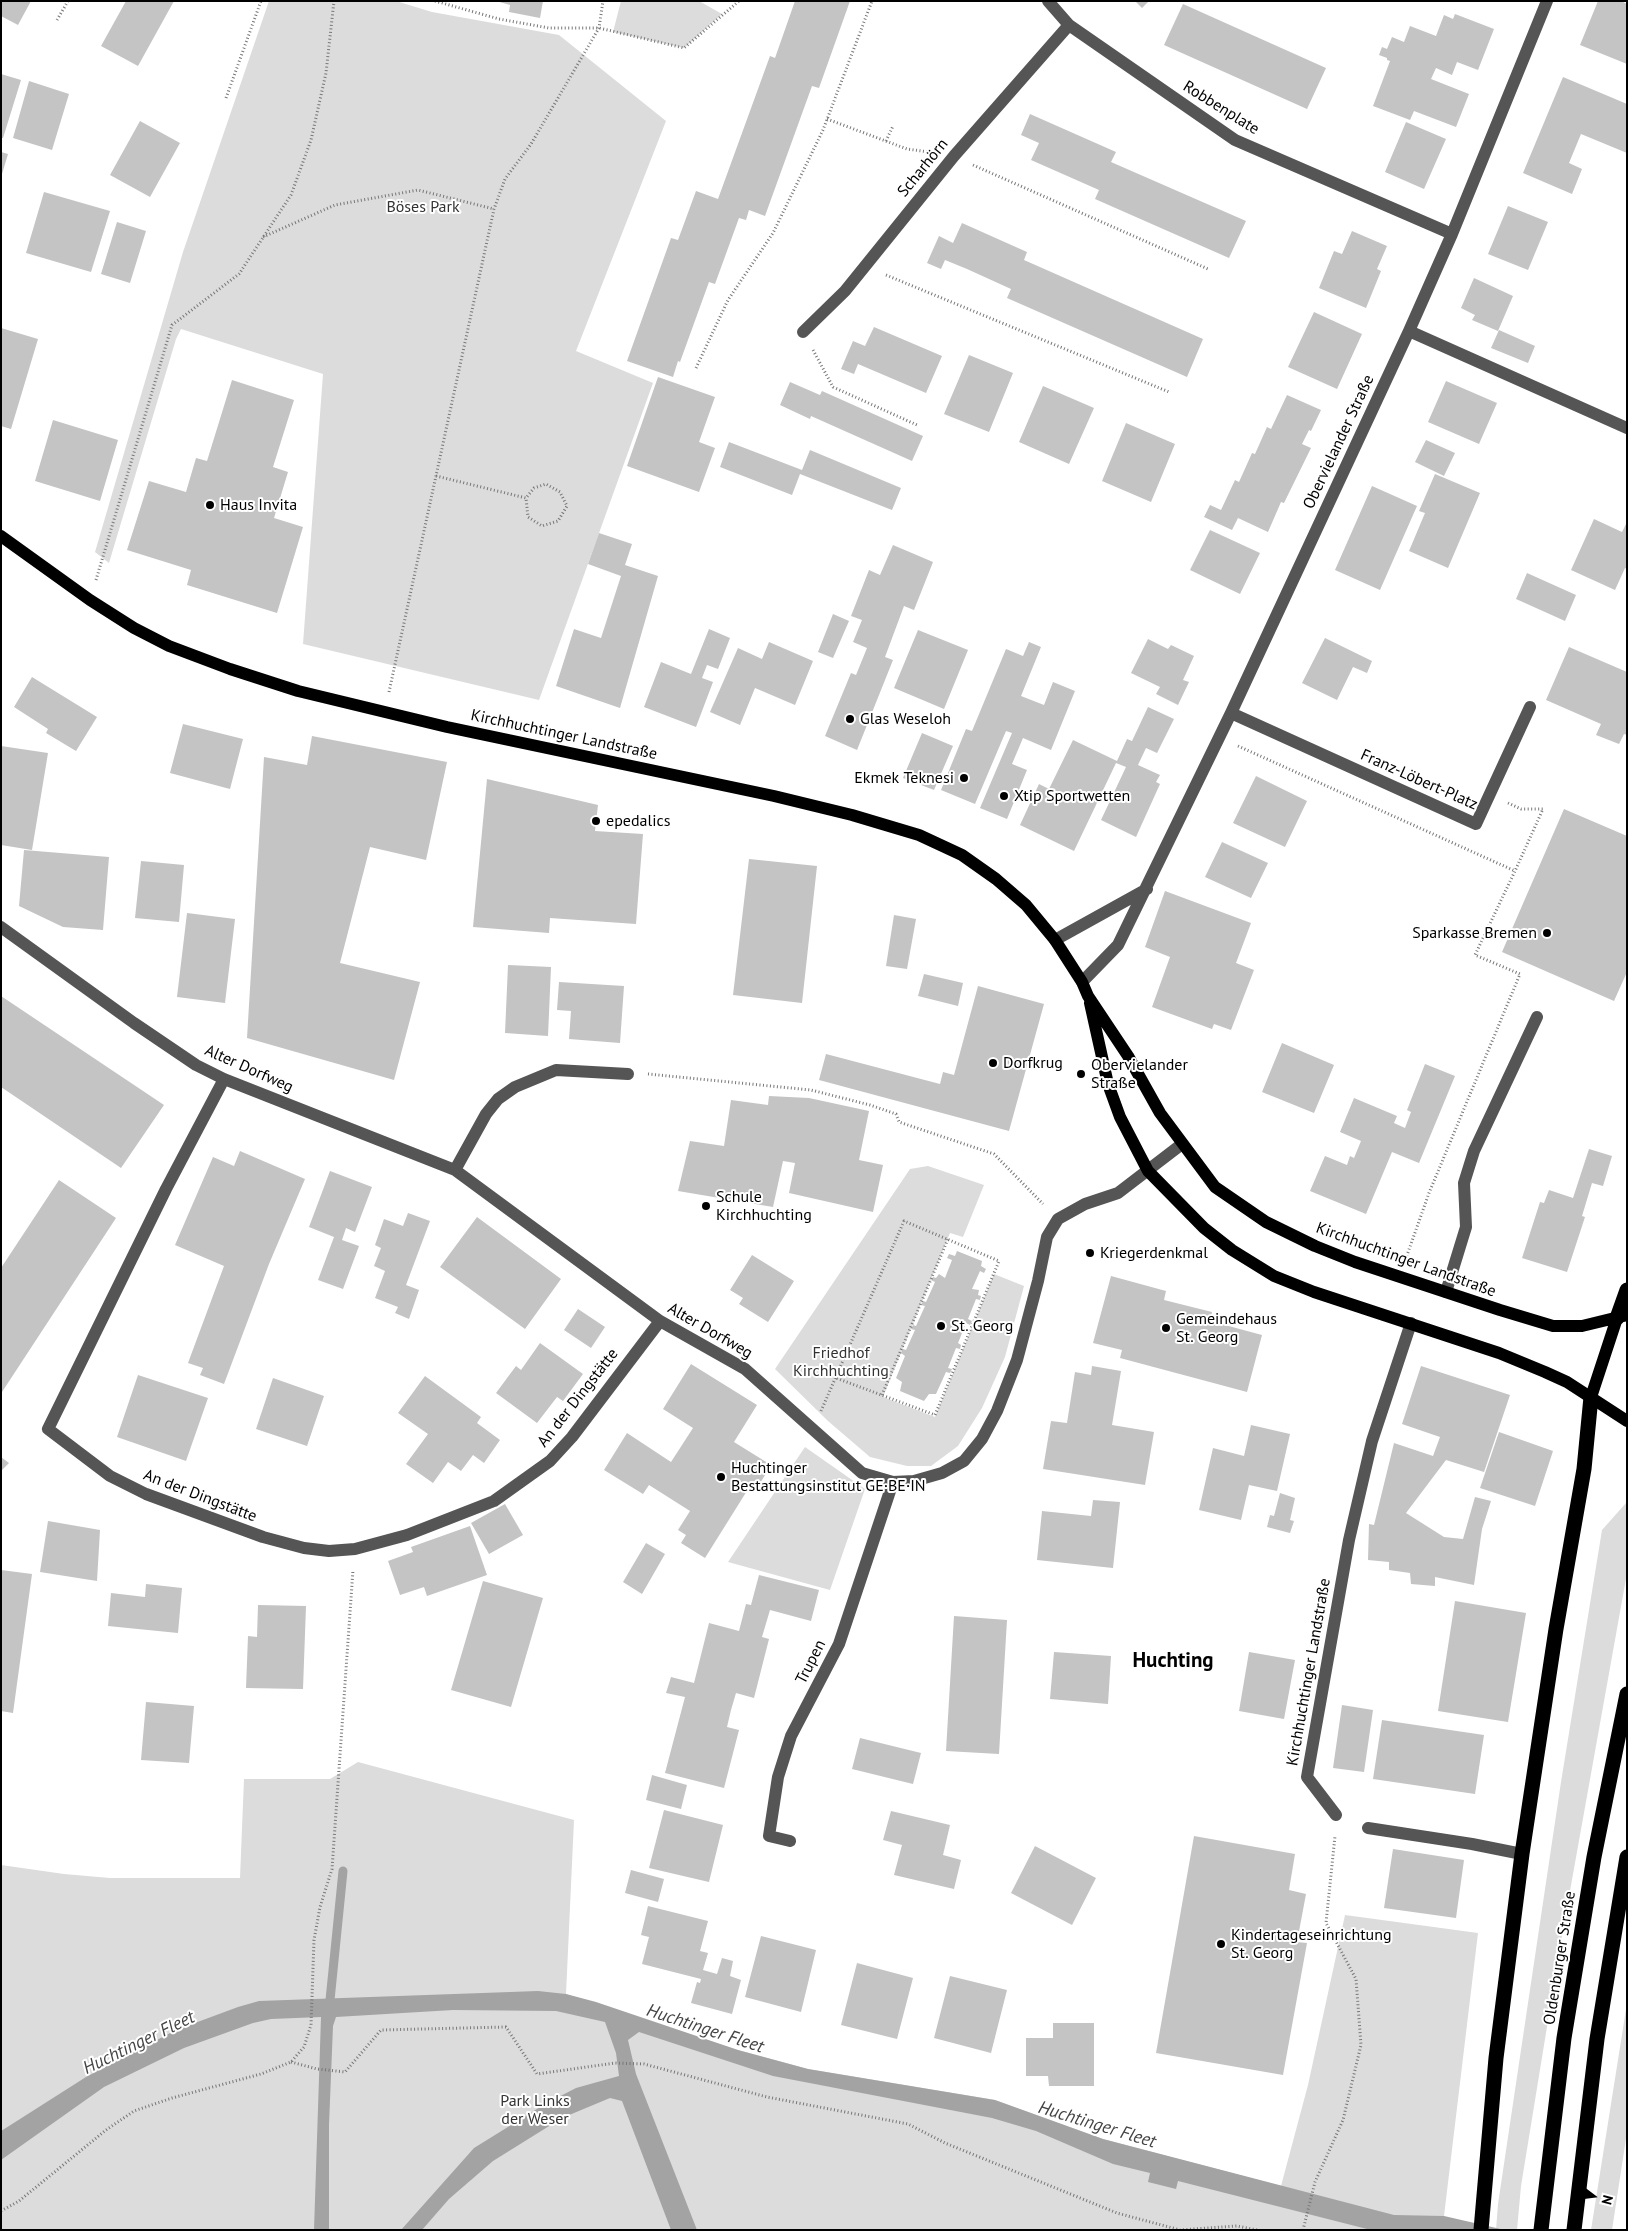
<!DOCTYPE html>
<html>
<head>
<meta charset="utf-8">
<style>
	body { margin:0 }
	#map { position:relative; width:1628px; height:2231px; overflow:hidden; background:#fff; font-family:"PT Sans",sans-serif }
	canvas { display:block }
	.frame { position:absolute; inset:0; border:2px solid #000; pointer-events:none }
	.north { position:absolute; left:1568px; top:2171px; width:50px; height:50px; -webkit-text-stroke:4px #fff; paint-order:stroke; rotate:105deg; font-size:14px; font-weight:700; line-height:20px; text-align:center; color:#000 }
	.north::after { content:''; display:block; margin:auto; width:18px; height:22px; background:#000; clip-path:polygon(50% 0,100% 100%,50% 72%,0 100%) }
</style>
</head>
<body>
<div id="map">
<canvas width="1628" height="2231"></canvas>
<div class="frame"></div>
<div class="north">N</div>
</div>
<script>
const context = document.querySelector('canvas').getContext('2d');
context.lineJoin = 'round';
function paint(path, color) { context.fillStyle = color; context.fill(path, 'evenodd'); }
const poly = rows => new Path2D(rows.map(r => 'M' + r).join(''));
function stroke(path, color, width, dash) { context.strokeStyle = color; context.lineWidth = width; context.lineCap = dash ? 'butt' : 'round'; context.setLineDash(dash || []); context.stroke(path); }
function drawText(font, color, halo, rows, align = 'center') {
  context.font = font + ' "PT Sans",sans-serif'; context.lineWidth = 4; context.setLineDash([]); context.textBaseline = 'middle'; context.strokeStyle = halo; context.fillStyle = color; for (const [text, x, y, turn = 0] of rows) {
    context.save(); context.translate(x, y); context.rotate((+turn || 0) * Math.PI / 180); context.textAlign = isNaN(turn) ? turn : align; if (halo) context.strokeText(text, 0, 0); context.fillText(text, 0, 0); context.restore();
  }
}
paint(poly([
	[269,1,396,1,432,12,559,35,666,121,576,351,653,383,539,700,303,644,323,374,181,329,176,339,109,563,95,552,183,252],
	[621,1,699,1,722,14,684,48,613,32],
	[928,1166,984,1185,963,1237,950,1233,883,1397,935,1417,994,1274,1024,1286,1005,1357,982,1408,958,1446,931,1466,907,1466,870,1457,828,1421,775,1369,910,1169],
	[805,1447,865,1489,830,1590,728,1562],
	[1626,1503,1627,1573,1561,1941,1521,2186,1517,2230,1496,2230,1498,2204,1561,1782,1602,1530],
	[358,1762,574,1820,566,1994,738,2050,808,2069,995,2100,1103,2139,1281,2186,1308,2085,1345,1915,1478,1933,1444,2216,1445,2230,1,2230,1,1865,64,1874,110,1878,240,1878,244,1779,330,1779],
	[1627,2003,1627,2132,1612,2230,1591,2230]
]), '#dcdcdc');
paint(poly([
	[538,1991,566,1994,596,2002,738,2050,808,2069,995,2100,1103,2139,1394,2215,1444,2216,1505,2230,1371,2230,1178,2181,1176,2189,1148,2182,1150,2173,1113,2164,1036,2131,992,2118,773,2076,639,2032,628,2040,636,2074,697,2230,671,2230,622,2101,610,2098,562,2118,493,2161,449,2199,422,2230,401,2230,474,2148,545,2104,576,2088,619,2076,616,2053,605,2022,556,2011,453,2010,336,2017,333,2026,329,2125,329,2230,314,2230,321,2017,271,2019,253,2023,184,2048,104,2087,1,2160,1,2131,9,2126,86,2077,176,2030,238,2007,259,2001]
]), '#a3a3a3');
stroke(poly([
	[329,2010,343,1871]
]), '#a3a3a3', 9);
paint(poly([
	[1,1,31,1,18,25,1,16],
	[126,1,174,1,138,66,101,46],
	[496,1,543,1,540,18,509,12,510,5],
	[795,1,850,1,819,88,812,86,765,216,749,210,746,220,739,218,715,284,709,282,680,362,678,361,673,377,627,361,671,238,678,240,696,191,718,199,770,56,775,58],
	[1135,1,1149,1,1142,8],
	[1598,1,1621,1,1627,4,1627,64,1580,45],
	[1183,4,1326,68,1307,109,1164,45],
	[1455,14,1494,29,1478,70,1457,62,1452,75,1436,68,1431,79,1469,94,1456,127,1414,111,1410,120,1373,106,1390,61,1387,60,1387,58,1379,55,1382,47,1387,49,1392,37,1404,42,1410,26,1436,36,1444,15,1453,19],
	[1,74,21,80,3,138,1,138],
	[1563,77,1627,104,1627,153,1581,134,1569,163,1582,169,1572,194,1523,173],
	[29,81,69,94,52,150,13,138],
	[1030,114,1116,152,1111,162,1246,221,1229,258,1095,199,1099,190,1031,160,1039,143,1021,135],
	[140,121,180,143,150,197,110,175],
	[1406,122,1446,139,1424,189,1385,172],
	[1,152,8,154,2,174,1,174],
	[44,192,110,211,91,272,26,253],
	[1508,206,1548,222,1528,270,1488,254],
	[117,222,146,231,130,283,101,274],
	[962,223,1027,252,1024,260,1203,339,1187,377,1007,298,1011,289,967,269,945,260,941,269,927,263,939,236,953,243],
	[1352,231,1387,246,1377,269,1381,271,1366,308,1319,288,1334,251,1342,254],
	[1474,278,1513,296,1498,331,1472,320,1475,315,1461,308],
	[1314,312,1362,334,1337,389,1288,367],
	[874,327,942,356,926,393,858,364,854,374,841,369,853,341,865,346],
	[1,328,38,339,11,429,1,426],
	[1499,330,1535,346,1528,363,1491,348],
	[969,355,1013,373,989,432,944,414],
	[658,377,715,397,699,442,715,448,699,492,627,466],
	[232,380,294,400,273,467,288,472,274,518,303,527,277,613,187,585,191,570,127,550,149,481,186,492,196,458,207,461],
	[1446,381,1497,403,1479,444,1428,422],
	[790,382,820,395,822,391,923,436,912,461,811,416,810,419,780,405],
	[1043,386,1094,408,1069,464,1019,442],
	[1287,395,1321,410,1311,431,1309,430,1302,444,1311,448,1284,503,1281,502,1268,532,1238,518,1232,530,1204,517,1210,505,1221,510,1235,480,1239,482,1252,453,1255,454,1267,427,1271,429],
	[53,420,118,440,100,501,35,481],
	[1126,423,1175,444,1151,502,1102,481],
	[1426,440,1455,453,1444,476,1415,462],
	[729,442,802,470,810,450,901,488,892,510,800,474,792,495,720,467],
	[1435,474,1480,493,1448,568,1409,551,1425,513,1419,511],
	[1372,486,1417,506,1380,590,1335,570],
	[1594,519,1622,532,1627,522,1627,569,1625,568,1615,590,1571,570],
	[1210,530,1260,553,1240,594,1190,570],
	[599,533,632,544,625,565,658,576,620,708,556,686,574,629,601,638,621,576,588,564],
	[893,545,933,562,914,610,904,606,885,657,893,660,857,750,825,736,851,673,856,675,867,648,853,642,862,620,851,616,869,570,880,575],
	[1527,573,1576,595,1565,621,1516,599],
	[833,614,849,621,833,658,818,652],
	[709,629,730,638,718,669,707,665,702,678,713,682,696,727,644,707,661,662,691,674],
	[918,630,968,650,944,709,894,688],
	[1325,638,1372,661,1367,673,1353,667,1337,700,1302,683],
	[1148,639,1168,649,1171,645,1194,656,1183,680,1189,682,1178,705,1156,694,1160,687,1131,673],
	[769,642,813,661,795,705,755,688,740,725,710,712,738,648,762,659],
	[1029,642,1041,647,1021,696,1044,705,1053,682,1075,691,1051,750,1023,738,1012,764,1027,770,1007,819,980,808,1012,733,1006,731,975,804,941,790,966,729,972,731,1006,649,1023,656],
	[1569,647,1627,672,1627,735,1624,734,1619,744,1596,735,1601,724,1546,700],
	[32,677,97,717,76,751,46,733,48,729,14,707],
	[1148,707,1174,719,1157,753,1146,748,1138,765,1160,775,1156,782,1160,784,1136,837,1101,820,1126,767,1116,763,1074,851,1020,825,1039,784,1049,789,1073,740,1117,761,1127,739,1132,741],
	[183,724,243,739,230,789,170,773],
	[922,733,953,746,934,790,903,778],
	[312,736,447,762,426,860,370,847,340,963,420,982,394,1080,247,1038,264,757,307,765],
	[1,746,48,753,32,850,1,845],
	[1256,776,1307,801,1285,847,1233,823],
	[487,779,598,805,595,831,643,834,636,924,550,918,549,933,473,927],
	[1564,809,1627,836,1627,972,1614,1001,1502,952],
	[1222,842,1268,863,1251,898,1205,877],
	[24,850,109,857,103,930,63,927,19,906],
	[749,859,817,866,802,1003,733,995],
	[141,861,184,865,179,922,135,918],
	[1165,891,1251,923,1236,963,1254,970,1231,1030,1214,1024,1212,1029,1152,1007,1170,957,1145,947],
	[187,913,235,919,225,1003,177,997],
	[894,915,916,919,907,969,886,966],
	[508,965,551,967,548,1036,505,1033],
	[924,974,963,983,958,1006,918,996],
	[559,982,624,986,620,1043,569,1039,571,1011,557,1010],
	[978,986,1044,1004,1009,1131,819,1080,826,1054,940,1084,943,1072,954,1075],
	[1,996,164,1105,121,1168,1,1087],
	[1282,1043,1334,1065,1314,1113,1262,1092],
	[1425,1064,1455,1076,1419,1163,1392,1152,1366,1214,1310,1191,1325,1156,1347,1165,1350,1156,1354,1158,1361,1141,1340,1132,1354,1098,1397,1116,1394,1123,1405,1128,1411,1112,1407,1110],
	[769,1096,809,1098,869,1111,859,1160,883,1165,873,1212,789,1193,795,1163,783,1161,773,1207,678,1191,690,1141,724,1146,731,1100,768,1105],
	[1589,1149,1612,1156,1603,1186,1592,1183,1582,1216,1585,1217,1567,1272,1522,1258,1540,1202,1544,1203,1549,1190,1573,1198],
	[240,1151,305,1179,269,1264,224,1384,200,1375,203,1368,188,1363,224,1266,175,1245,213,1157,234,1166],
	[330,1171,372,1187,355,1232,346,1228,342,1240,359,1246,343,1289,318,1280,334,1237,309,1227],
	[59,1180,116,1218,2,1392,1,1268],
	[408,1213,430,1221,406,1285,419,1290,409,1319,395,1313,398,1307,375,1298,385,1271,374,1266,381,1248,375,1245,384,1219,403,1226],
	[477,1217,561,1279,525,1329,440,1267],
	[957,1251,982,1261,981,1266,986,1269,984,1273,980,1271,972,1289,979,1290,978,1295,981,1296,980,1300,976,1299,968,1319,972,1321,970,1325,966,1323,958,1343,961,1345,960,1349,956,1348,948,1368,952,1369,950,1373,946,1372,936,1394,929,1394,924,1401,900,1391,902,1382,896,1378,905,1356,901,1353,903,1349,906,1350,915,1330,911,1329,913,1325,916,1326,925,1306,921,1305,923,1301,926,1302,935,1282,931,1280,933,1277,936,1278,939,1274,945,1278,952,1260,947,1258,949,1254,955,1256],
	[752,1255,794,1281,768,1322,739,1304,743,1298,730,1290],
	[1111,1276,1166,1291,1164,1300,1212,1312,1210,1321,1262,1335,1247,1392,1120,1358,1122,1350,1093,1343],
	[578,1309,605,1327,591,1348,564,1330],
	[540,1343,583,1374,563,1401,557,1397,537,1423,496,1393,516,1366,521,1370],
	[691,1364,757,1405,734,1442,771,1465,756,1490,750,1486,705,1558,681,1543,686,1535,678,1530,690,1511,649,1485,643,1494,604,1470,627,1433,671,1462,693,1428,663,1409],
	[1092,1366,1121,1371,1112,1425,1154,1432,1145,1485,1043,1469,1051,1421,1067,1423,1075,1372,1091,1375],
	[1421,1366,1510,1395,1484,1472,1446,1460,1406,1513,1444,1537,1463,1539,1475,1497,1491,1501,1482,1529,1474,1585,1435,1577,1435,1586,1411,1584,1410,1573,1389,1570,1389,1562,1368,1560,1369,1524,1374,1525,1394,1443,1433,1456,1440,1437,1402,1424],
	[138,1375,208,1398,186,1461,117,1437],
	[425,1376,481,1417,477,1423,500,1440,484,1463,473,1455,461,1471,448,1462,433,1483,406,1464,428,1434,398,1413],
	[273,1378,324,1396,307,1446,256,1429],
	[1251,1425,1290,1434,1277,1491,1249,1485,1241,1520,1199,1510,1213,1448,1244,1456],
	[1499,1432,1553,1451,1535,1506,1480,1488],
	[1,1457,9,1463,1,1471],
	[1280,1493,1295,1498,1290,1520,1294,1521,1290,1533,1267,1527,1270,1515,1274,1516],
	[1093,1500,1120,1502,1113,1568,1037,1560,1042,1511,1091,1516],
	[505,1504,523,1535,489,1554,471,1523],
	[48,1521,100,1530,97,1581,40,1572],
	[470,1526,487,1575,427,1596,424,1587,400,1595,388,1561,413,1552,411,1547],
	[646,1543,665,1554,642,1594,623,1582],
	[1,1570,32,1574,13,1713,1,1711],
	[759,1575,819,1590,811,1621,770,1610,762,1637,769,1639,754,1698,736,1693,731,1710,727,1727,739,1730,724,1788,665,1773,685,1697,666,1693,671,1677,694,1683,709,1623,739,1631,746,1604,751,1605],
	[483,1581,543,1598,511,1707,451,1690],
	[146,1584,182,1588,178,1633,108,1626,111,1593,145,1597],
	[1455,1601,1526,1613,1508,1722,1438,1711],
	[258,1605,306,1606,303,1689,246,1688,248,1636,257,1637],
	[954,1616,1007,1620,999,1754,946,1751],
	[1054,1652,1111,1656,1108,1704,1050,1699],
	[1249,1652,1295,1660,1284,1719,1239,1711],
	[146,1702,194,1706,189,1763,141,1760],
	[1342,1705,1373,1710,1364,1772,1333,1768],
	[1382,1720,1484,1735,1475,1794,1373,1779],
	[860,1738,921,1753,913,1784,852,1769],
	[652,1775,687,1785,681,1809,646,1800],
	[664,1810,723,1825,709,1882,649,1868],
	[891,1811,950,1825,943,1855,961,1860,954,1889,894,1875,902,1845,883,1840],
	[1194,1836,1295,1854,1289,1890,1306,1894,1297,1942,1307,1943,1283,2075,1156,2053],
	[1035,1846,1096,1878,1072,1925,1011,1893],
	[1393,1849,1464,1860,1456,1918,1384,1908],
	[631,1870,664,1879,658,1902,625,1893],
	[648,1906,708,1921,700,1951,708,1953,703,1970,717,1974,722,1958,733,1961,730,1976,741,1980,732,2014,691,2003,697,1982,700,1983,701,1979,642,1964,649,1937,641,1935],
	[761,1936,816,1950,801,2012,745,1997],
	[857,1963,913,1978,897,2039,841,2025],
	[950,1976,1007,1990,991,2053,934,2038],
	[1053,2023,1094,2023,1094,2086,1049,2086,1048,2076,1026,2076,1026,2038,1053,2038]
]), '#c4c4c4');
stroke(poly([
	[435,1,499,19,549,28,599,28,684,48,739,1],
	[57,20,68,1],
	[226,98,261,1],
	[827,119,907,149,929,152],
	[886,141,893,126],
	[973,165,1208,269],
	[263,237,335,205,418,190,494,209],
	[886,275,1169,392],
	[813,350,833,387,917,425],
	[696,368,728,300,773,233,823,130,872,1],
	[436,476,526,498,528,517,542,526,558,521,567,506,560,492,546,484,534,488,526,498],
	[96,580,172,325,239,274,291,195,311,140,326,73,334,1],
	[389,692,494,209,505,179,531,144,599,28,603,1],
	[1238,746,1515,871,1475,955,1520,974,1429,1193,1406,1258],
	[1508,803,1521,809,1543,809,1515,871],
	[648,1074,811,1090,870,1105,896,1114,899,1122,994,1154,1043,1204],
	[882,1395,948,1239],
	[821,1411,904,1221,999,1261,935,1415,836,1378],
	[291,2062,317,2069,345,2072,381,2030,506,2027,537,2074,615,2063,644,2064,767,2097,908,2124,945,2143,1117,2213,1180,2230,1237,2226,1257,2230],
	[1,2211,19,2201,106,2130,134,2111,172,2098,261,2074,291,2062,304,2047,311,2025,314,1940,320,1907,332,1869,353,1570],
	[1303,2230,1315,2182,1343,2120,1361,2045,1356,1979,1326,1923,1335,1836]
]), '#777', 3, [1, 2.5]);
stroke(poly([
	[1048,1,1069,25,1235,140,1452,234],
	[1409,331,1627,428],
	[803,332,845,291,954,156,1069,25],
	[1231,713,1476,824,1530,707],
	[1,927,134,1023,196,1065,224,1079,455,1170,660,1321,745,1369,862,1473,893,1482,914,1481,942,1473,964,1461,982,1439,997,1411,1017,1360,1038,1281,1047,1237,1058,1219,1085,1204,1118,1193,1182,1144],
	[1055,940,1147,889],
	[1082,982,1118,945,1231,713,1409,331,1452,234,1547,1],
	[224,1079,166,1189,48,1429,110,1476,146,1494,263,1537,304,1548,329,1551,355,1549,407,1535,494,1501,550,1461,572,1437,660,1321],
	[455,1170,486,1114,498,1099,515,1087,556,1070,628,1074],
	[1446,1292,1466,1227,1464,1183,1474,1151,1537,1017],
	[1336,1815,1307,1777,1349,1540,1372,1441,1411,1323],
	[1368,1828,1472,1844,1522,1854],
	[790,1841,769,1836,778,1777,791,1736,839,1644,893,1482]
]), '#555', 12);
stroke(poly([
	[1,536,90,600,134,628,169,646,230,669,298,691,447,727,774,796,852,815,919,835,962,855,996,879,1026,905,1055,940,1082,982,1088,996,1128,1056,1160,1113,1215,1187,1266,1222,1315,1246,1355,1262,1500,1310,1553,1326,1582,1326,1627,1315],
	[1090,1003,1108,1084,1120,1117,1148,1171,1204,1228,1232,1250,1274,1276,1314,1292,1499,1353,1545,1372,1567,1382,1627,1421],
	[1591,1397,1617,1318]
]), '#000', 12);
stroke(poly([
	[1617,1318,1627,1290],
	[1481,2230,1496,2058,1522,1854,1556,1629,1584,1469,1591,1397],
	[1541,2230,1564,2038,1594,1857,1627,1694],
	[1574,2230,1597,2039,1627,1857]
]), '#000', 15);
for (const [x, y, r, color] of [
	[210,505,5,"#000"],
	[850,719,5,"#000"],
	[964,778,5,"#000"],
	[1004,796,5,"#000"],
	[596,821,5,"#000"],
	[1547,933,5,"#000"],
	[993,1063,5,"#000"],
	[1081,1074,5,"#000"],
	[706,1206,5,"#000"],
	[1090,1253,5,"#000"],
	[941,1326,5,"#000"],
	[1166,1328,5,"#000"],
	[721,1477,5,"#000"],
	[1221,1944,5,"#000"]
]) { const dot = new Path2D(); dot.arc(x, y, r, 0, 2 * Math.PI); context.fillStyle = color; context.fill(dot); stroke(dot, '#fff', 2); }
drawText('16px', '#000', '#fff', [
	["Robbenplate",1221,108,32],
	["Scharhörn",923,168,-51],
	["Obervielander Straße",1339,442,-65],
	["Kirchhuchtinger Landstraße",564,735,12],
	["Franz-Löbert-Platz",1419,780,24],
	["Alter Dorfweg",249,1069,24],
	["Kirchhuchtinger Landstraße",1406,1260,20],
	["Alter Dorfweg",710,1331,30],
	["An der Dingstätte",578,1398,-52],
	["An der Dingstätte",200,1496,21],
	["Trupen",811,1662,-63],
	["Kirchhuchtinger Landstraße",1309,1672,-80],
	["Oldenburger Straße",1560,1958,-81]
]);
drawText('16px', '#333', '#fff', [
	["Böses Park",423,207],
	["Friedhof",841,1353],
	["Kirchhuchting",841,1371],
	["Park Links",535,2101],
	["der Weser",535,2119]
]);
drawText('16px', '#000', '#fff', [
	["Haus Invita",220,505],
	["Glas Weseloh",860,719],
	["Ekmek Teknesi",954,778,"right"],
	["Xtip Sportwetten",1014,796],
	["epedalics",606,821],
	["Sparkasse Bremen",1537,933,"right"],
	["Dorfkrug",1003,1063],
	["Obervielander",1091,1065],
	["Straße",1091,1083],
	["Schule",716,1197],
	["Kirchhuchting",716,1215],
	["Kriegerdenkmal",1100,1253],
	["Gemeindehaus",1176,1319],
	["St. Georg",1176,1337],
	["St. Georg",951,1326],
	["Huchtinger",731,1468],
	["Bestattungsinstitut GE·BE·IN",731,1486],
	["Kindertageseinrichtung",1231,1935],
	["St. Georg",1231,1953]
], 'left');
drawText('italic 18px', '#444', '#fff', [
	["Huchtinger Fleet",705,2029,18],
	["Huchtinger Fleet",139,2043,-26],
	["Huchtinger Fleet",1097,2125,17]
]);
drawText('bold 21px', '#000', '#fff', [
	["Huchting",1173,1661]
]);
</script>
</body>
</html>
